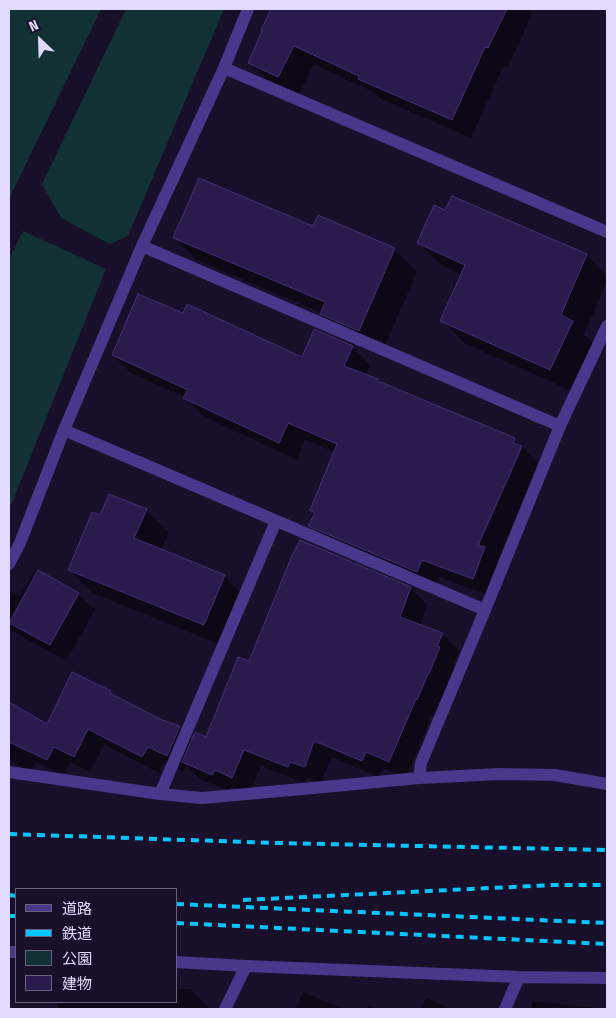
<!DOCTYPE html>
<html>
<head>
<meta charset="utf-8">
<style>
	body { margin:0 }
	#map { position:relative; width:616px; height:1018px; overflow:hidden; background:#180f2a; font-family:"Fira Sans Condensed","Noto Sans JP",sans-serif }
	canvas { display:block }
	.frame { position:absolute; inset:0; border:10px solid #e2d9ff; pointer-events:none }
	.legend { position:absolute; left:15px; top:888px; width:162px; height:115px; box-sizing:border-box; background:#180f2a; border:1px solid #69607f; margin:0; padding:6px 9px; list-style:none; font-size:15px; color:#e2d9ff }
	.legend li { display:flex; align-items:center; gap:10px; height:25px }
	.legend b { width:25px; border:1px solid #69607f }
	.north { position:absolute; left:15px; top:15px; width:50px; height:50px; -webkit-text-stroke:4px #180f2a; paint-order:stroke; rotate:336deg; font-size:14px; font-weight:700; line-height:20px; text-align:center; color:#e2d9ff }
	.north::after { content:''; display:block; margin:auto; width:18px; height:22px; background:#e2d9ff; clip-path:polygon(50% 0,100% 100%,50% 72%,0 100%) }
</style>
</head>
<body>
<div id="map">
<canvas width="616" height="1018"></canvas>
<div class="frame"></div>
<ul class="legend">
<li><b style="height:6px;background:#47388b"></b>道路</li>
<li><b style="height:6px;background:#05c4ff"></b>鉄道</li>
<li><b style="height:14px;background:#123134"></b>公園</li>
<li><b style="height:14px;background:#2b1b4c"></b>建物</li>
</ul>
<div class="north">N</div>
</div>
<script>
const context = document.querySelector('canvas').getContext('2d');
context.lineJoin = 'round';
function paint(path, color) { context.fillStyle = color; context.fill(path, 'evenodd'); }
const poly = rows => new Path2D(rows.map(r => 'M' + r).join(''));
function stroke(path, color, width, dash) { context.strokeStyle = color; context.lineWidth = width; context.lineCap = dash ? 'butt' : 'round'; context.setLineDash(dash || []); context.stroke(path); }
paint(poly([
	[9,9,101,9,9,199],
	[126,9,224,9,128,236,110,244,61,218,42,184],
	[23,231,106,269,12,503,9,506,9,259]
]), '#123134');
paint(poly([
	[272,9,527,9,532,14,508,67,504,65,471,138,379,98,374,92,314,64,298,96,269,82,250,63,263,31,262,30],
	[175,238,394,249,417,272,382,352,344,336,322,313,197,260],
	[419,243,586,255,607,276,607,281,584,334,594,344,572,391,464,343,442,320,462,275,441,265],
	[184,315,303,358,352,347,370,365,365,376,377,380,381,384,514,439,540,465,497,561,502,566,491,596,439,577,435,589,328,543,310,525,316,514,312,510,335,452,305,440,297,460,203,416,185,397,131,373,113,355],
	[519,450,522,450,477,551,475,550],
	[146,510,169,532,161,550,224,576,247,599,226,647,92,593,70,570,101,517],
	[301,542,411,588,427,605,420,626,442,634,459,651,454,663,456,665,446,690,445,689,434,716,432,715,406,778,383,768,379,777,331,757,321,783,307,777,305,783,261,766,249,794,231,786,229,791,200,779,186,765,184,771,164,763,159,773,104,744,90,772,70,762,64,775,36,762,30,772,9,759,9,703,47,726,110,692,116,698,159,721,179,727,193,741,206,739,250,663],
	[35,570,78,594,95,610,66,661,9,629,9,590,20,596],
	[176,989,190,989,210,1009,57,1009,57,1002,176,1002],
	[303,992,344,1009,296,1009],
	[426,998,452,1009,421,1009],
	[533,1001,603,1009,531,1009],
	[369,1005,378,1009,367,1009]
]), '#0007');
const building = poly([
	[271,9,507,9,488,48,485,47,452,120,358,79,359,76,294,46,278,77,248,63,262,31,261,30,271,9],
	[199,178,313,226,318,215,395,248,359,331,320,314,325,302,173,238,199,178],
	[452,196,587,254,561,315,573,321,550,370,440,321,465,265,417,243,434,205,445,210,452,196],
	[138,294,183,313,187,304,302,357,314,329,353,346,344,366,378,379,378,381,515,438,513,443,522,446,478,545,485,547,473,579,422,560,417,572,308,526,315,513,310,510,337,444,288,423,279,443,183,398,188,390,112,355,138,294],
	[109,494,147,509,134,538,225,575,204,625,68,570,92,512,100,515,109,494],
	[300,540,411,587,400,617,443,633,437,646,440,647,429,674,428,674,417,700,416,699,389,762,366,752,362,761,314,741,305,767,290,762,288,767,244,750,232,778,215,770,212,775,182,762,195,732,206,737,238,657,249,661,291,558,300,540],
	[38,570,79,593,50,645,9,623,38,570],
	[72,672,111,691,110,693,160,719,180,726,167,756,148,747,142,757,88,729,74,757,54,747,47,760,9,742,9,702,47,724,72,672]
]);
paint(building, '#2b1b4c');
stroke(building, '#452c79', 1);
stroke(poly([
	[224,68,607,232],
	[142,246,560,426],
	[64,430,485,610],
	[9,564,20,543,64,430,142,246,224,68,248,9],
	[9,772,160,794,202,798,313,788,419,778,500,774,555,775,607,784],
	[419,778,421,763,485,610,560,426,607,326],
	[160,794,276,521],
	[9,952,16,952],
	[176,962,246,966,519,977,607,978],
	[225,1009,246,966],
	[505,1009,519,977]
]), '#47388b', 12);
stroke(poly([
	[9,834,277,843,607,850],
	[9,895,16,896],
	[243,900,553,885,607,885],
	[176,904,607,923],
	[9,916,16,916],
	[176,923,607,944]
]), '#05c4ff', 4, [8, 6]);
</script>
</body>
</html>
